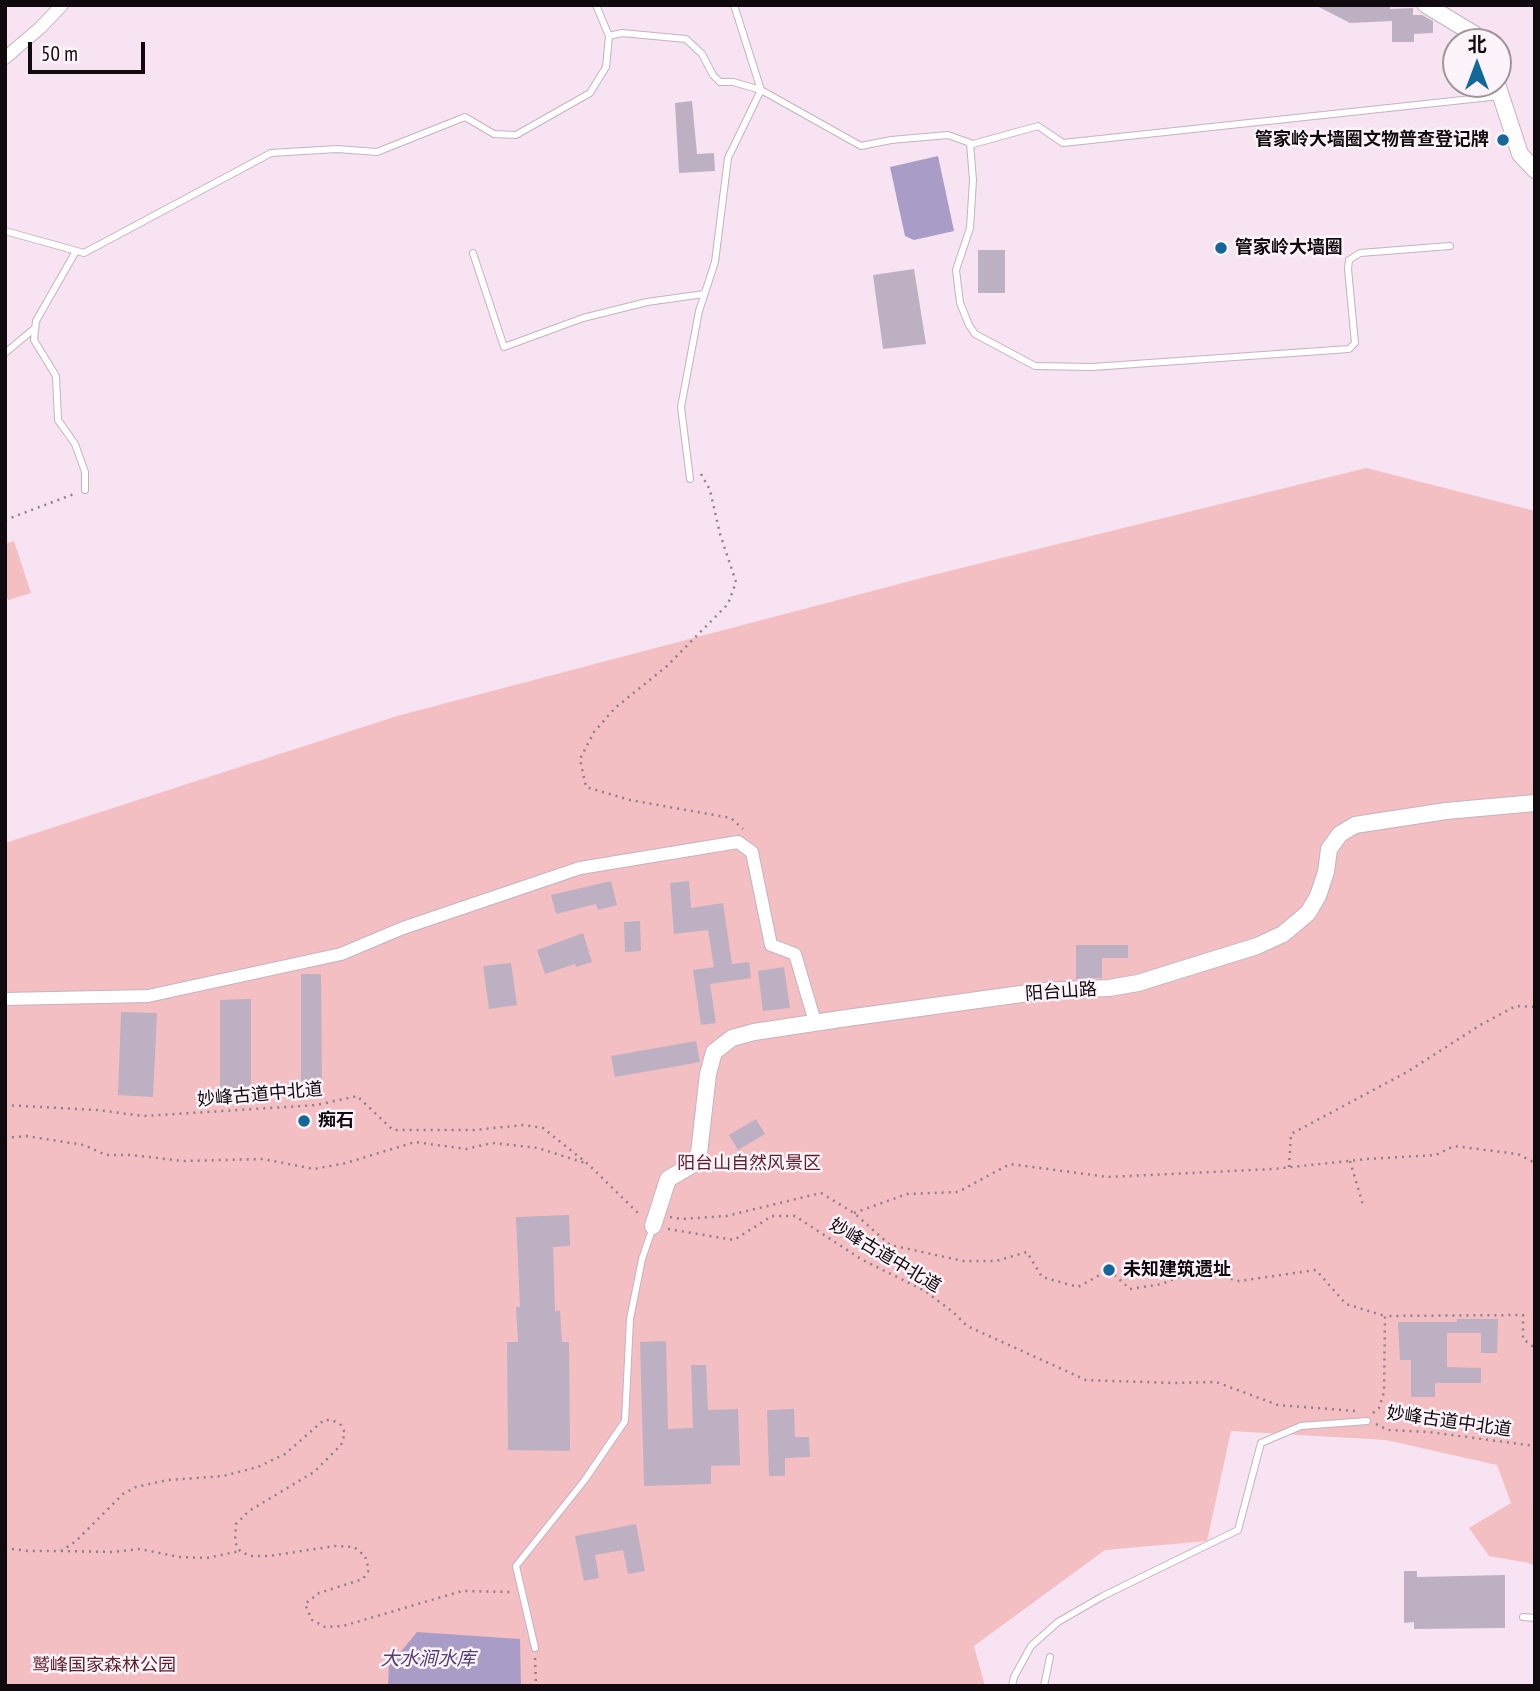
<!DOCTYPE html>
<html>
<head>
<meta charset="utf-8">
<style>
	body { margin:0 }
	#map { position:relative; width:1540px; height:1691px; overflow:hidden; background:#f7e3f1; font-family:"PT Sans Narrow","Noto Sans SC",sans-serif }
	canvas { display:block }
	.frame { position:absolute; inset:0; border:7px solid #10090e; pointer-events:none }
	.north { position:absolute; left:1442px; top:28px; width:70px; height:70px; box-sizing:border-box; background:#fcf4fa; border:2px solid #9e969c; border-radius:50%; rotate:0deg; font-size:19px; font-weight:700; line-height:28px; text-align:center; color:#10090e }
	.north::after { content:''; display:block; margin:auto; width:24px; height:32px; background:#146899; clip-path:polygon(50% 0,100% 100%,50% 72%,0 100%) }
	.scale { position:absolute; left:28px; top:42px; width:117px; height:32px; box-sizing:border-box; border:4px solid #10090e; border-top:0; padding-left:9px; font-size:21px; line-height:24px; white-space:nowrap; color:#10090e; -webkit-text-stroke:5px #fcf4fa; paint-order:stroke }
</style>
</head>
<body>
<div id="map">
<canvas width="1540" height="1691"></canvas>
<div class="frame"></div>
<div class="north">北</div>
<div class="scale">50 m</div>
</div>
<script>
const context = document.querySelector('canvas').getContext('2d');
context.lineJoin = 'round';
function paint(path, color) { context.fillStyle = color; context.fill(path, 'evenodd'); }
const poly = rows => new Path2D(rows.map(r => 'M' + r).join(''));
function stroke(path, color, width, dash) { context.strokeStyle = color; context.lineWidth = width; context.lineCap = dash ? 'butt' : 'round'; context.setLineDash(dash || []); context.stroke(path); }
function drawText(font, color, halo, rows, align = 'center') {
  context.font = font + ' "PT Sans Narrow","Noto Sans SC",sans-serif'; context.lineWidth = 5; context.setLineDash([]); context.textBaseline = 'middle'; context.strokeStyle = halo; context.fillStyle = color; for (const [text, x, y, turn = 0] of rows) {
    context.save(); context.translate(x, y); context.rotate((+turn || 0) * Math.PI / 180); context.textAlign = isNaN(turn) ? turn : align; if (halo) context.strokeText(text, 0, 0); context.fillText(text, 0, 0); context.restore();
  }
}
paint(poly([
	[1366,468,1535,511,1535,1566,1529,1563,1489,1556,1469,1528,1511,1503,1497,1465,1386,1440,1231,1431,1207,1541,1105,1550,974,1646,985,1686,5,1686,5,843,397,716,933,575],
	[14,541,31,593,8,600,5,592,5,544]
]), '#f3bfc3');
paint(poly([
	[938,156,954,231,914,240,905,236,890,167],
	[417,1632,520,1639,521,1686,388,1686,389,1666]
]), '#a99dc7');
paint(poly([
	[1315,5,1390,5,1390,9,1413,8,1413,15,1422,15,1433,21,1433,33,1414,34,1414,42,1392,42,1392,21,1350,23],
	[692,101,697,154,714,153,715,171,679,173,675,103],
	[978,250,1005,250,1005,293,978,293],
	[914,269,926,344,883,349,873,275],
	[611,881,617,905,598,910,596,904,556,914,551,895],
	[689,881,691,908,723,903,732,964,749,962,751,978,710,984,716,1023,701,1025,693,970,714,967,708,930,674,934,670,883],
	[640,921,641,951,625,952,624,922],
	[583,933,592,962,576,967,575,964,545,974,537,950],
	[1076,945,1128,945,1128,958,1102,958,1102,978,1076,979],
	[511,963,517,1005,489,1009,483,966],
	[784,967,790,1008,763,1011,758,971],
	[301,974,321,974,322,1091,301,1091],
	[251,999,251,1091,220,1091,220,1000],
	[121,1012,157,1013,153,1097,118,1095],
	[696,1041,700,1062,615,1077,611,1056],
	[756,1119,765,1134,738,1150,729,1135],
	[569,1215,570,1246,553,1247,555,1311,560,1311,562,1342,569,1342,570,1451,508,1450,507,1342,518,1342,516,1307,520,1307,516,1217],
	[1457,1319,1498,1319,1497,1353,1481,1353,1481,1333,1447,1333,1447,1367,1481,1368,1481,1383,1435,1383,1435,1397,1411,1397,1411,1360,1400,1360,1398,1322,1457,1322],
	[666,1341,668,1429,693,1428,691,1365,706,1365,708,1410,738,1409,740,1465,711,1466,711,1484,644,1486,640,1342],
	[794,1409,795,1437,809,1437,810,1457,785,1458,785,1476,769,1476,767,1410],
	[636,1524,645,1571,628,1574,623,1550,595,1555,599,1578,584,1581,575,1536],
	[1404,1571,1417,1571,1417,1577,1505,1575,1505,1628,1414,1629,1414,1622,1404,1623]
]), '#bdb0c2');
const service = poly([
	[734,5,761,90,861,146,891,140,948,135,973,144,1038,126,1063,143,1500,96],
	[609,36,622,33,686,39,702,54,713,75,720,82,733,82,761,90,728,158,715,262,699,311,681,407,690,479],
	[970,143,973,180,970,228,956,270,960,303,969,325,975,334,1035,366,1092,367,1349,349,1355,343,1348,269,1349,260,1360,253,1450,246],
	[5,231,84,253,271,153,337,149,377,152,465,117,494,134,516,135,590,93,606,67,609,36,596,5],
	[76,251,36,321,34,340,56,376,58,420,75,444,85,472,85,490],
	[473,253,504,347,583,318,647,302,704,294],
	[5,353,35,328],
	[1523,1617,1535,1618],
	[535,1648,516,1566,584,1481,625,1421,630,1319,642,1259,653,1227],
	[1012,1686,1014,1677,1031,1646,1058,1622,1103,1596,1238,1530,1261,1443,1301,1426,1367,1421],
	[1044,1686,1050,1657]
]);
const minor = poly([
	[5,58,41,27,62,5],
	[5,999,148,996,341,954,403,928,580,868,738,842,752,852,771,945,795,954,815,1022]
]);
const tertiary = poly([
	[1426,5,1474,34,1479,42],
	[1497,84,1520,154,1535,170],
	[653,1226,668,1179,692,1165,699,1153,708,1074,714,1052,732,1038,754,1032,847,1018,1043,991,1109,988,1138,983,1257,946,1283,934,1308,913,1318,896,1326,872,1329,849,1340,834,1355,825,1446,811,1535,803]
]);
stroke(service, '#c5b2c0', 8);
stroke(minor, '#c5b2c0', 14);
stroke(tertiary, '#c5b2c0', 18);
stroke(poly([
	[701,474,710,490,720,534,736,582,728,604,667,666,615,708,594,732,580,759,586,787,630,800,731,818,743,829],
	[5,520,74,494],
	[5,1105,97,1110,144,1116,317,1105,357,1096,393,1130,475,1130,523,1125,543,1128,588,1164,641,1216],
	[5,1138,26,1136,84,1145,106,1155,131,1155,183,1161,263,1159,314,1169,346,1163,415,1142,466,1149,492,1143,538,1148,585,1163],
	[1350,1161,1363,1205],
	[1289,1167,1291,1134,1407,1072,1482,1024,1516,1006,1535,1007],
	[854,1213,907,1194,958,1192,1010,1164,1108,1177,1273,1169,1366,1159,1436,1155,1454,1146,1518,1154,1535,1163],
	[670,1217,681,1219,726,1216,821,1193,854,1213,890,1245,963,1261,996,1261,1027,1252,1042,1277,1078,1287,1109,1270,1130,1289,1162,1284,1195,1270,1239,1281,1316,1270,1346,1304,1385,1316],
	[668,1229,734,1240,772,1216,795,1216,861,1259,925,1291,953,1312,967,1326,1086,1380,1173,1383,1216,1382,1278,1405,1356,1411],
	[1373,1413,1379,1408,1384,1392,1385,1316,1523,1315,1523,1339,1535,1348],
	[1376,1424,1388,1430,1429,1432,1535,1446],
	[5,1548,28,1551,61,1551,76,1541,123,1494,136,1487,168,1480,223,1476,258,1467,285,1454,324,1420,332,1420,341,1425,345,1433,341,1445,314,1472,249,1511,236,1524,235,1542,240,1551,250,1556,269,1556,335,1546,354,1547,365,1556,369,1570,363,1579,319,1593,305,1604,312,1620,325,1627,343,1626,462,1591,511,1592],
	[61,1551,112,1552,140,1549,179,1557,207,1558,240,1551],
	[535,1658,536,1686]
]), '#8e808a', 2.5, [2, 5]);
stroke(service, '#fff', 6);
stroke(minor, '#fff', 12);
stroke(tertiary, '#fff', 16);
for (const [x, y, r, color] of [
	[1503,140,7,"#146899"],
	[1221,248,7,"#146899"],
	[304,1121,7,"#146899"],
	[1109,1270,7,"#146899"]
]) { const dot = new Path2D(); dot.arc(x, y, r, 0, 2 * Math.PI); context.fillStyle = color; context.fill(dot); stroke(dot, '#fcf4fa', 2.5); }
drawText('bold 18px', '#10090e', '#fcf4fa', [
	["管家岭大墙圈文物普查登记牌",1489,140,"right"],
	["管家岭大墙圈",1235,248],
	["痴石",318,1121],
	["未知建筑遗址",1123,1270]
], 'left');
drawText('18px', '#10090e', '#fcf4fa', [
	["阳台山路",1061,992,-4],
	["妙峰古道中北道",260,1095,-5],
	["妙峰古道中北道",885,1256,31],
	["妙峰古道中北道",1449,1422,8]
]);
drawText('18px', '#5d1e29', '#fcf4fa', [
	["阳台山自然风景区",749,1164],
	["鹫峰国家森林公园",104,1666]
]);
drawText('italic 19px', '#513f76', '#fcf4fa', [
	["大水涧水库",428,1660]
]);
</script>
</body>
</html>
